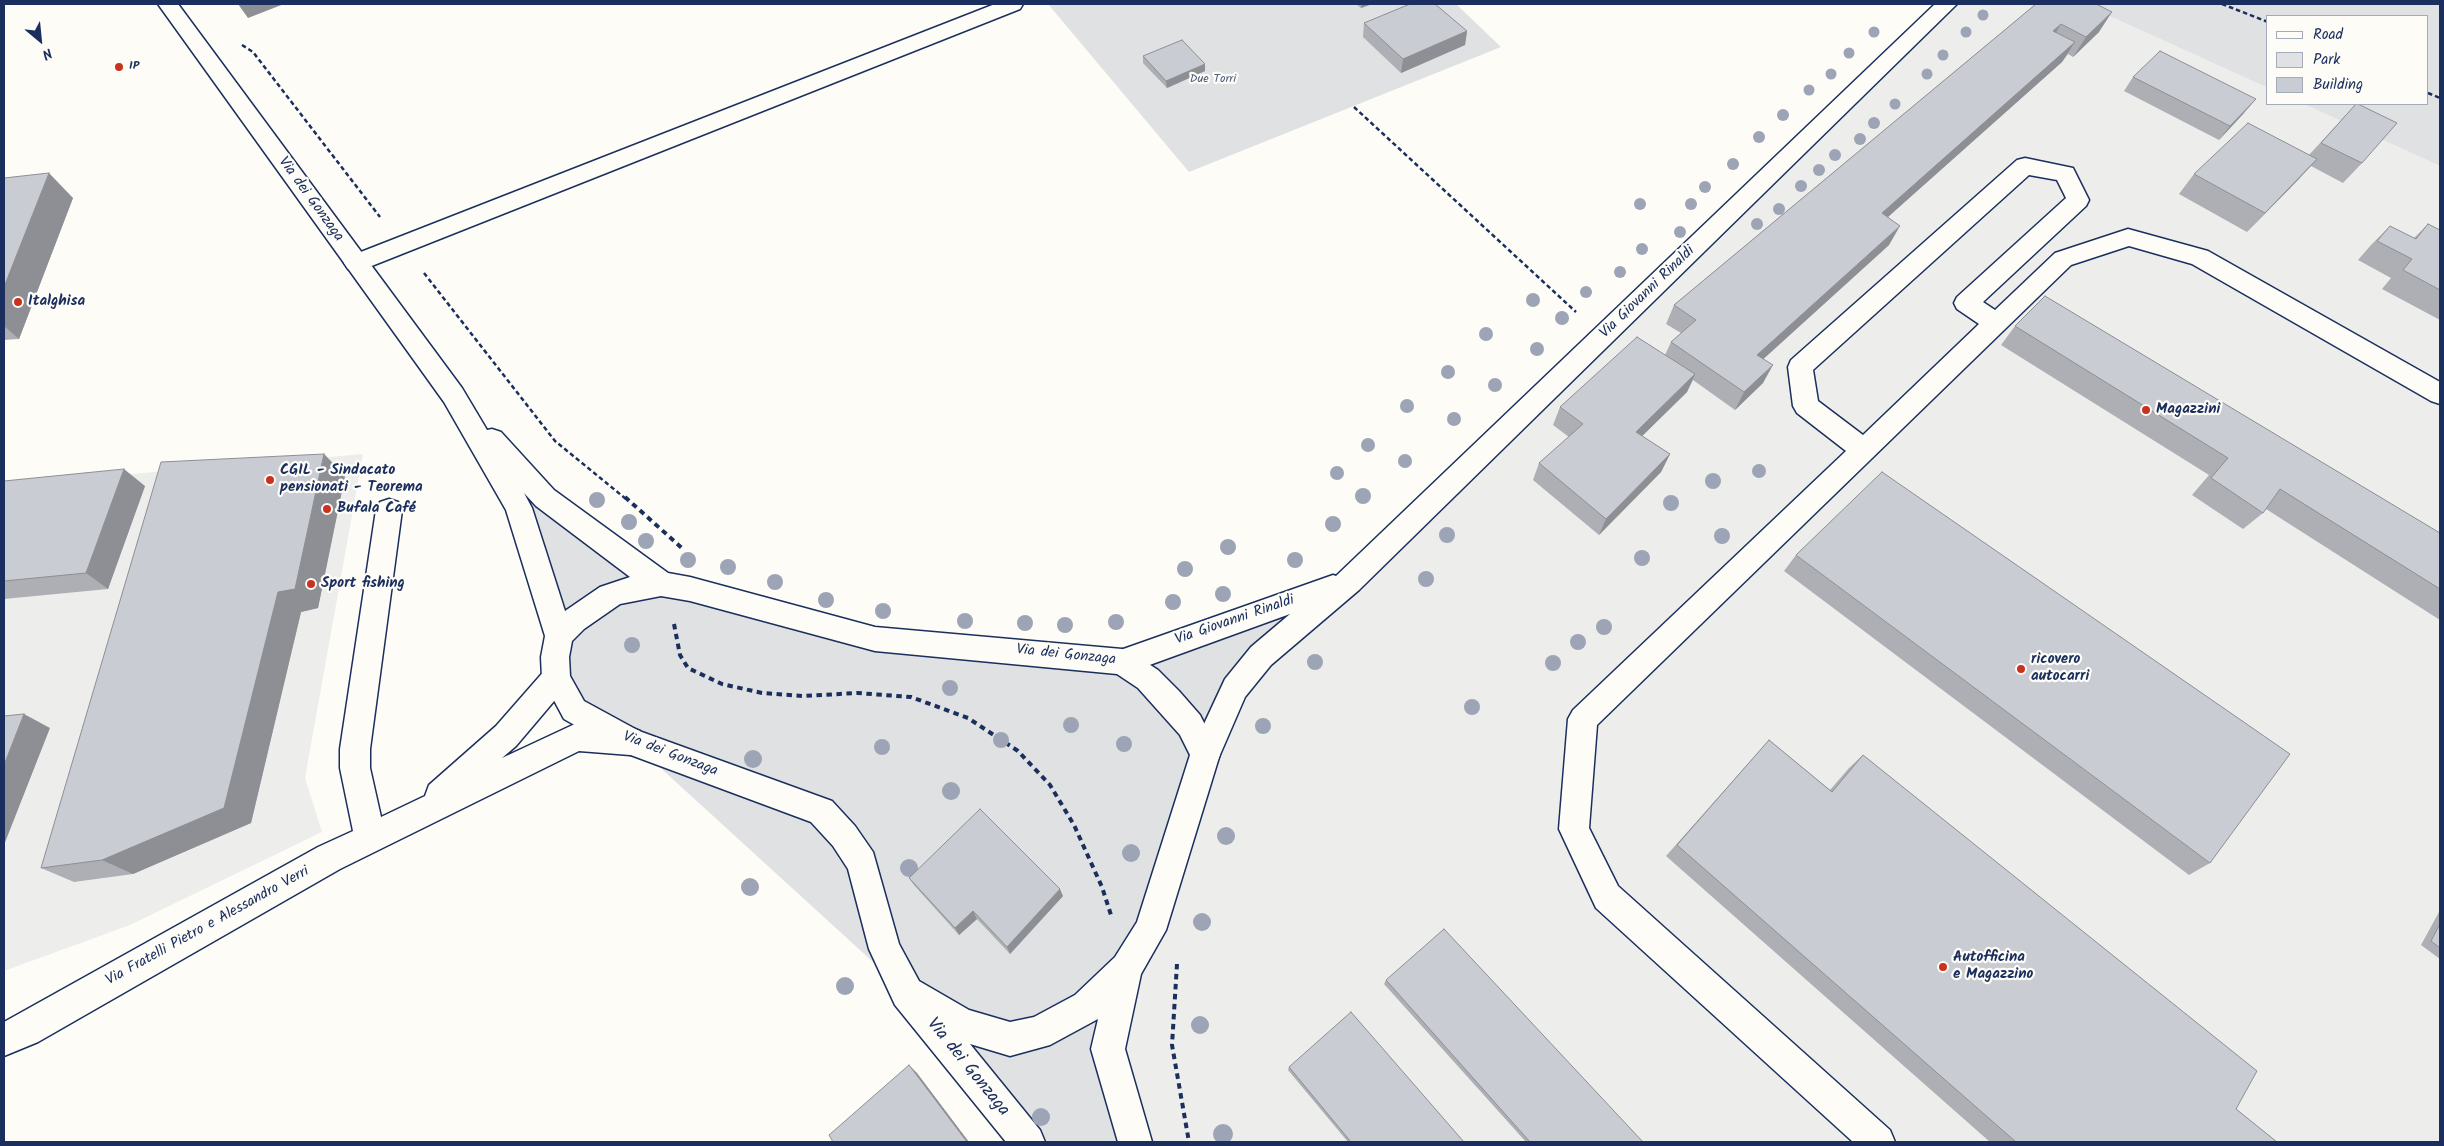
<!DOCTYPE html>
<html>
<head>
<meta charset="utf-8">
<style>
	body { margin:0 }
	#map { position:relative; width:2444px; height:1146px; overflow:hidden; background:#fdfcf7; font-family:Kalam,sans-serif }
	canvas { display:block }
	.frame { position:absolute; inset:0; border:5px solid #1b2f5e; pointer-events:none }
	.legend { position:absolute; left:2266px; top:15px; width:162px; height:90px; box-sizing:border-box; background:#fdfcf7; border:1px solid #a3aaba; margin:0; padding:6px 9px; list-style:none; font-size:15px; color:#1b2f5e }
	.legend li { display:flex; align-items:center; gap:10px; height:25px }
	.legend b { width:25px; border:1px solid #a3aaba }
	.north { position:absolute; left:15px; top:15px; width:50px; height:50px; -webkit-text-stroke:4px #fdfcf7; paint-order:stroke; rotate:152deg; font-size:14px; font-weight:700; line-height:20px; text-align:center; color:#1b2f5e }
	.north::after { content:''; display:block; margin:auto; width:18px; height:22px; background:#1b2f5e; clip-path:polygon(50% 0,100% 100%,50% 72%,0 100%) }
</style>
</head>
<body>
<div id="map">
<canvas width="2444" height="1146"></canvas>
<div class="frame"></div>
<ul class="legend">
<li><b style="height:6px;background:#fdfcf7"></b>Road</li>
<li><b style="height:14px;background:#e0e1e3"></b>Park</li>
<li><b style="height:14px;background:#c9ccd3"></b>Building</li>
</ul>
<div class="north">N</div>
</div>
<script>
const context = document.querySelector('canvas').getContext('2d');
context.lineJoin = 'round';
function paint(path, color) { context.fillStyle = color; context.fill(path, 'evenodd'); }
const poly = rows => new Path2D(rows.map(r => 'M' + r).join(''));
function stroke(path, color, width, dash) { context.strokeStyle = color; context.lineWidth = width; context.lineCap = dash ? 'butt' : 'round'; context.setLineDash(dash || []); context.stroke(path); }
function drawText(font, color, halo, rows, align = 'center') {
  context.font = font + ' Kalam,sans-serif'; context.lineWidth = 4.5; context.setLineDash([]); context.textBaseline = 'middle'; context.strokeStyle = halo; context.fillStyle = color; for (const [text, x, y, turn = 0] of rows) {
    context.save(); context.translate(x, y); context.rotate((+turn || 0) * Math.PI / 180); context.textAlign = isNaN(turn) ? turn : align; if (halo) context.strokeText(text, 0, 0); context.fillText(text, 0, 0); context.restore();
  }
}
paint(poly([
	[1947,4,2083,4,2268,88,2268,104,2304,104,2440,166,2440,1142,1135,1142,1108,1049,1205,754,1261,656,1458,476],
	[363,454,305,778,322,832,130,925,4,971,4,485]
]), '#edeeec');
paint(poly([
	[1048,4,1456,4,1501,47,1189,172],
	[2083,4,2440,4,2440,166,2304,104,2428,104,2428,16,2268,16,2268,88],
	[453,395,545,498,661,584,875,639,1122,662,1349,582,1261,656,1205,754,1108,1049,1135,1142,1028,1142,907,993,631,741,574,710,519,508]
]), '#e0e1e3');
const minor = poly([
	[995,4,1023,4,1020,9,364,269,356,272,348,269,344,263,348,257,995,4],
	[1935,4,1957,4,1359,590,1271,665,1245,697,1216,764,1205,768,1194,764,1190,754,1225,679,1251,647,1290,614,1122,675,1112,671,1108,662,1112,653,1333,575,1336,576,1935,4],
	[2025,158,2073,168,2089,200,2086,206,1983,302,1995,310,2055,253,2128,229,2208,251,2440,382,2440,404,2431,401,2192,264,2129,246,2071,265,1597,725,1589,828,1618,886,1890,1130,1895,1142,1853,1142,1596,908,1559,829,1568,719,1573,710,1846,451,1797,413,1793,406,1788,367,1791,360,2017,160,2025,158],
	[2029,175,2057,180,2066,198,1957,297,1954,303,1957,309,1979,324,1863,435,1818,401,1813,370,2029,175],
	[389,499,398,502,402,510,370,749,370,768,381,817,425,796,429,785,496,726,546,669,556,665,566,669,570,678,566,687,516,746,502,758,577,723,630,727,640,731,645,741,640,751,630,755,579,751,340,869,38,1042,4,1056,4,1022,318,847,353,831,340,768,340,749,376,510,380,502,389,499]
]);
const major = poly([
	[158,4,178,4,462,388,487,430,492,429,501,432,554,490,668,573,690,577,875,627,1122,649,1132,653,1158,670,1179,691,1200,715,1220,754,1166,930,1141,974,1125,1049,1152,1142,1118,1142,1091,1049,1098,1019,1050,1045,1010,1056,970,1044,1040,1130,1045,1142,1006,1142,895,1005,869,949,848,869,833,846,811,822,620,751,564,719,542,678,541,657,545,636,506,510,444,402,158,4],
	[524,493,536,506,630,577,600,587,565,611,532,508,524,493],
	[661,596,690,601,875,651,1117,674,1138,688,1180,735,1190,755,1137,922,1115,957,1075,995,1034,1017,1010,1022,969,1010,919,981,899,944,873,852,855,826,832,801,639,731,584,701,570,676,569,657,572,641,584,629,620,604,661,596]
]);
stroke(minor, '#1b2f5e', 3);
stroke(major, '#1b2f5e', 3);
stroke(poly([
	[2222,4,2268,22],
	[242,45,253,52,380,217],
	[2428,93,2440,98],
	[1354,107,1576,312],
	[424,273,555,441,626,499]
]), '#1b2f5e', 2.5, [4.5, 3]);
stroke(poly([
	[625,497,683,549],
	[674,624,680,655,688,668,722,684,762,693,802,696,858,693,911,697,968,718,1018,751,1050,785,1074,825,1102,887,1111,915],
	[1177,964,1172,1045,1189,1142]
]), '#1b2f5e', 4, [5.5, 4.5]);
paint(minor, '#fdfcf7');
paint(major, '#fdfcf7');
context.fillStyle = '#9ca4b5';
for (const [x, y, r] of [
	[1983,15,5.5],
	[1874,32,5.5],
	[1966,32,5.5],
	[1849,53,5.5],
	[1943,55,5.5],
	[1831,74,5.5],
	[1927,74,5.5],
	[1809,90,5.5],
	[1895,104,5.5],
	[1783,115,6],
	[1874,123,6],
	[1759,137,6],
	[1860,139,6],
	[1835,155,6],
	[1733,164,6],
	[1819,170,6],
	[1801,186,6],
	[1705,187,6],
	[1640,204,6],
	[1691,204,6],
	[1779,209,6],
	[1757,224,6],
	[1680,232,6],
	[1642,249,6],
	[1620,272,6],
	[1586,292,6],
	[1533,300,7],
	[1562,318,7],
	[1486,334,7],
	[1537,349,7],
	[1448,372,7],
	[1495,385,7],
	[1407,406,7],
	[1454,419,7],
	[1368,445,7],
	[1405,461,7],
	[1759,471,7],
	[1337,473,7],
	[1713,481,8],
	[1363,496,8],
	[597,500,8],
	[1671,503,8],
	[629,522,8],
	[1333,524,8],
	[1447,535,8],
	[1722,536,8],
	[646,541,8],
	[1228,547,8],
	[1642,558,8],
	[688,560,8],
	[1295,560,8],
	[728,567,8],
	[1185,569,8],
	[1426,579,8],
	[775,582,8],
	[1223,594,8],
	[826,600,8],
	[1173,602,8],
	[883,611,8],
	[965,621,8],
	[1116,622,8],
	[1025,623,8],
	[1065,625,8],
	[1604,627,8],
	[1578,642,8],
	[632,645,8],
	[1315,662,8],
	[1553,663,8],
	[950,688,8],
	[1472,707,8],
	[1071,725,8],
	[1263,726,8],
	[1001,740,8],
	[1124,744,8],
	[882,747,8],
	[753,759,9],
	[951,791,9],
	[1226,836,9],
	[1131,853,9],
	[909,868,9],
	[750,887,9],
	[1202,922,9],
	[845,986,9],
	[1200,1025,9],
	[1041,1117,9],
	[1223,1134,10]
]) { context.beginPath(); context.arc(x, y, r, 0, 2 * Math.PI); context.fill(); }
paint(poly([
	[1356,4,1372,4,1361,8],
	[2036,4,2099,32,2073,57,2068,54,2062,62,1888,217,1889,245,1763,359,1763,383,1735,410,1693,380,1687,392,1642,436,1670,454,1661,472,1599,535,1533,480,1539,463,1569,437,1553,425,1560,407,1665,355,1671,342,1681,333,1666,324,1674,305],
	[1364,23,1467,31,1465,45,1401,73,1363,37],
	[1143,56,1205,71,1167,88,1143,63],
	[2133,77,2244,113,2219,140,2124,91],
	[2356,104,2362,163,2343,183,2311,166,2247,232,2179,194,2194,174,2309,155],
	[4,178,73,198,19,339,4,340],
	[2428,224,2440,230,2440,320,2382,289,2391,278,2358,260,2371,245,2390,226,2414,238],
	[2015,326,2440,533,2440,620,2266,509,2263,513,2243,529,2192,495,2209,475,2001,345],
	[324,454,345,476,318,608,301,612,251,823,133,874,74,882,41,868],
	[4,481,145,486,108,589,4,599],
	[1796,555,2210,863,2189,875,1784,571],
	[1769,740,1830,790,1849,768,1863,755,2236,1109,2277,1142,1990,1142,1666,856],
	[909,878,1063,896,1010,954,977,919,959,935,914,885],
	[2439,912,2440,912,2440,959,2421,945],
	[1386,980,1643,1142,1526,1142,1384,984],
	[1289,1067,1464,1142,1348,1142,1288,1070]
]), '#adafb5');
paint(poly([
	[238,4,284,4,248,18],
	[1362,4,1372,4,1361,8],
	[2112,12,2099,32,2073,57,2086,37],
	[2061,24,2049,44,2053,31],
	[1467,31,1465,45,1401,73,1403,59],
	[2075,42,2062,62,1871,232,1882,213],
	[1205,64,1205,71,1167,88,1166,81],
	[2256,99,2244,113,2219,140,2230,126],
	[2317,159,2299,179,2247,232,2265,213],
	[49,173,73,198,19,339,4,326,4,287],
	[1900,226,1889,245,1748,373,1757,355],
	[1773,365,1763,383,1735,410,1744,392],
	[1695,374,1687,392,1629,449,1636,432],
	[324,454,345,476,318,608,301,612,251,823,133,874,102,860,278,592],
	[1670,454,1661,472,1599,535,1606,519],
	[124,469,145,486,108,589,86,573],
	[24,714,50,728,4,845,4,765],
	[1060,889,1063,896,1010,954,1007,947],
	[973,911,977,919,959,935,955,928],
	[909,1065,917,1073,969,1142,967,1142]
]), '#8d8f94');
const building = poly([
	[1410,4,1435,4,1467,31,1403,59,1364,23,1410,4],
	[2036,4,2096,4,2112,12,2086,37,2061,24,2053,31,2075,42,1882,213,1900,226,1757,355,1773,365,1744,392,1671,342,1696,320,1674,305,2036,4],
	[1182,40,1205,64,1166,81,1143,56,1182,40],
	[2160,51,2256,99,2230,126,2133,77,2160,51],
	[2356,104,2358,104,2397,123,2362,163,2321,143,2356,104],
	[2248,123,2317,159,2265,213,2194,174,2248,123],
	[49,173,4,287,4,178,49,173],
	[2428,224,2440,230,2440,290,2403,270,2412,259,2377,241,2390,226,2416,239,2428,224],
	[2045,296,2440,533,2440,589,2280,489,2263,513,2211,478,2228,458,2015,326,2045,296],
	[1637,337,1695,374,1636,432,1670,454,1606,519,1539,463,1583,424,1560,407,1637,337],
	[324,454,295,589,278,592,224,808,102,860,41,868,161,462,324,454],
	[124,469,86,573,4,581,4,481,124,469],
	[1882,472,2290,754,2210,863,1796,555,1882,472],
	[24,714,4,765,4,716,24,714],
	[1769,740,1832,792,1863,755,2257,1071,2236,1109,2277,1142,2016,1142,1677,845,1769,740],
	[980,809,1060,889,1007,947,973,911,955,928,909,878,980,809],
	[2440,924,2440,948,2431,941,2440,924],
	[1444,929,1643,1142,1530,1142,1386,980,1444,929],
	[1351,1012,1464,1142,1351,1142,1289,1067,1351,1012],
	[909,1065,967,1142,833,1142,829,1135,909,1065]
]);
paint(building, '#c9ccd3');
stroke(building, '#8d8f94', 1);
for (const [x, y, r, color] of [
	[119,67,5,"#c8321e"],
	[18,302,5,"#c8321e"],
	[2146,410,5,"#c8321e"],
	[270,480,5,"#c8321e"],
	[327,509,5,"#c8321e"],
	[311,584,5,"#c8321e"],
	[2021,669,5,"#c8321e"],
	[1943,967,5,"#c8321e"]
]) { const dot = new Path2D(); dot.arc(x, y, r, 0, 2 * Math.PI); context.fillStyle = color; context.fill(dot); stroke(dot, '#fdfcf7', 2); }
drawText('bold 12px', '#1b2f5e', '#fdfcf7', [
	["IP",129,67]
], 'left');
drawText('12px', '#4c5c7f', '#fdfcf7', [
	["Due Torri",1213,80]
]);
drawText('15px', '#1b2f5e', '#fdfcf7', [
	["Via dei Gonzaga",310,200,54],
	["Via Giovanni Rinaldi",1648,293,-44],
	["Via Giovanni Rinaldi",1235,621,-19],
	["Via dei Gonzaga",1066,656,6],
	["Via dei Gonzaga",670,755,21],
	["Via Fratelli Pietro e Alessandro Verri",208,927,-29]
]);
drawText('bold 15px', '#1b2f5e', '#fdfcf7', [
	["Italghisa",28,302],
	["Magazzini",2156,410],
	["CGIL - Sindacato",280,471],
	["pensionati - Teorema",280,488],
	["Bufala Café",337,509],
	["Sport fishing",321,584],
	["ricovero",2031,660],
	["autocarri",2031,677],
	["Autofficina",1953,958],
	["e Magazzino",1953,975]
], 'left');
drawText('18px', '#1b2f5e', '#fdfcf7', [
	["Via dei Gonzaga",967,1068,51]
]);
</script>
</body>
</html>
